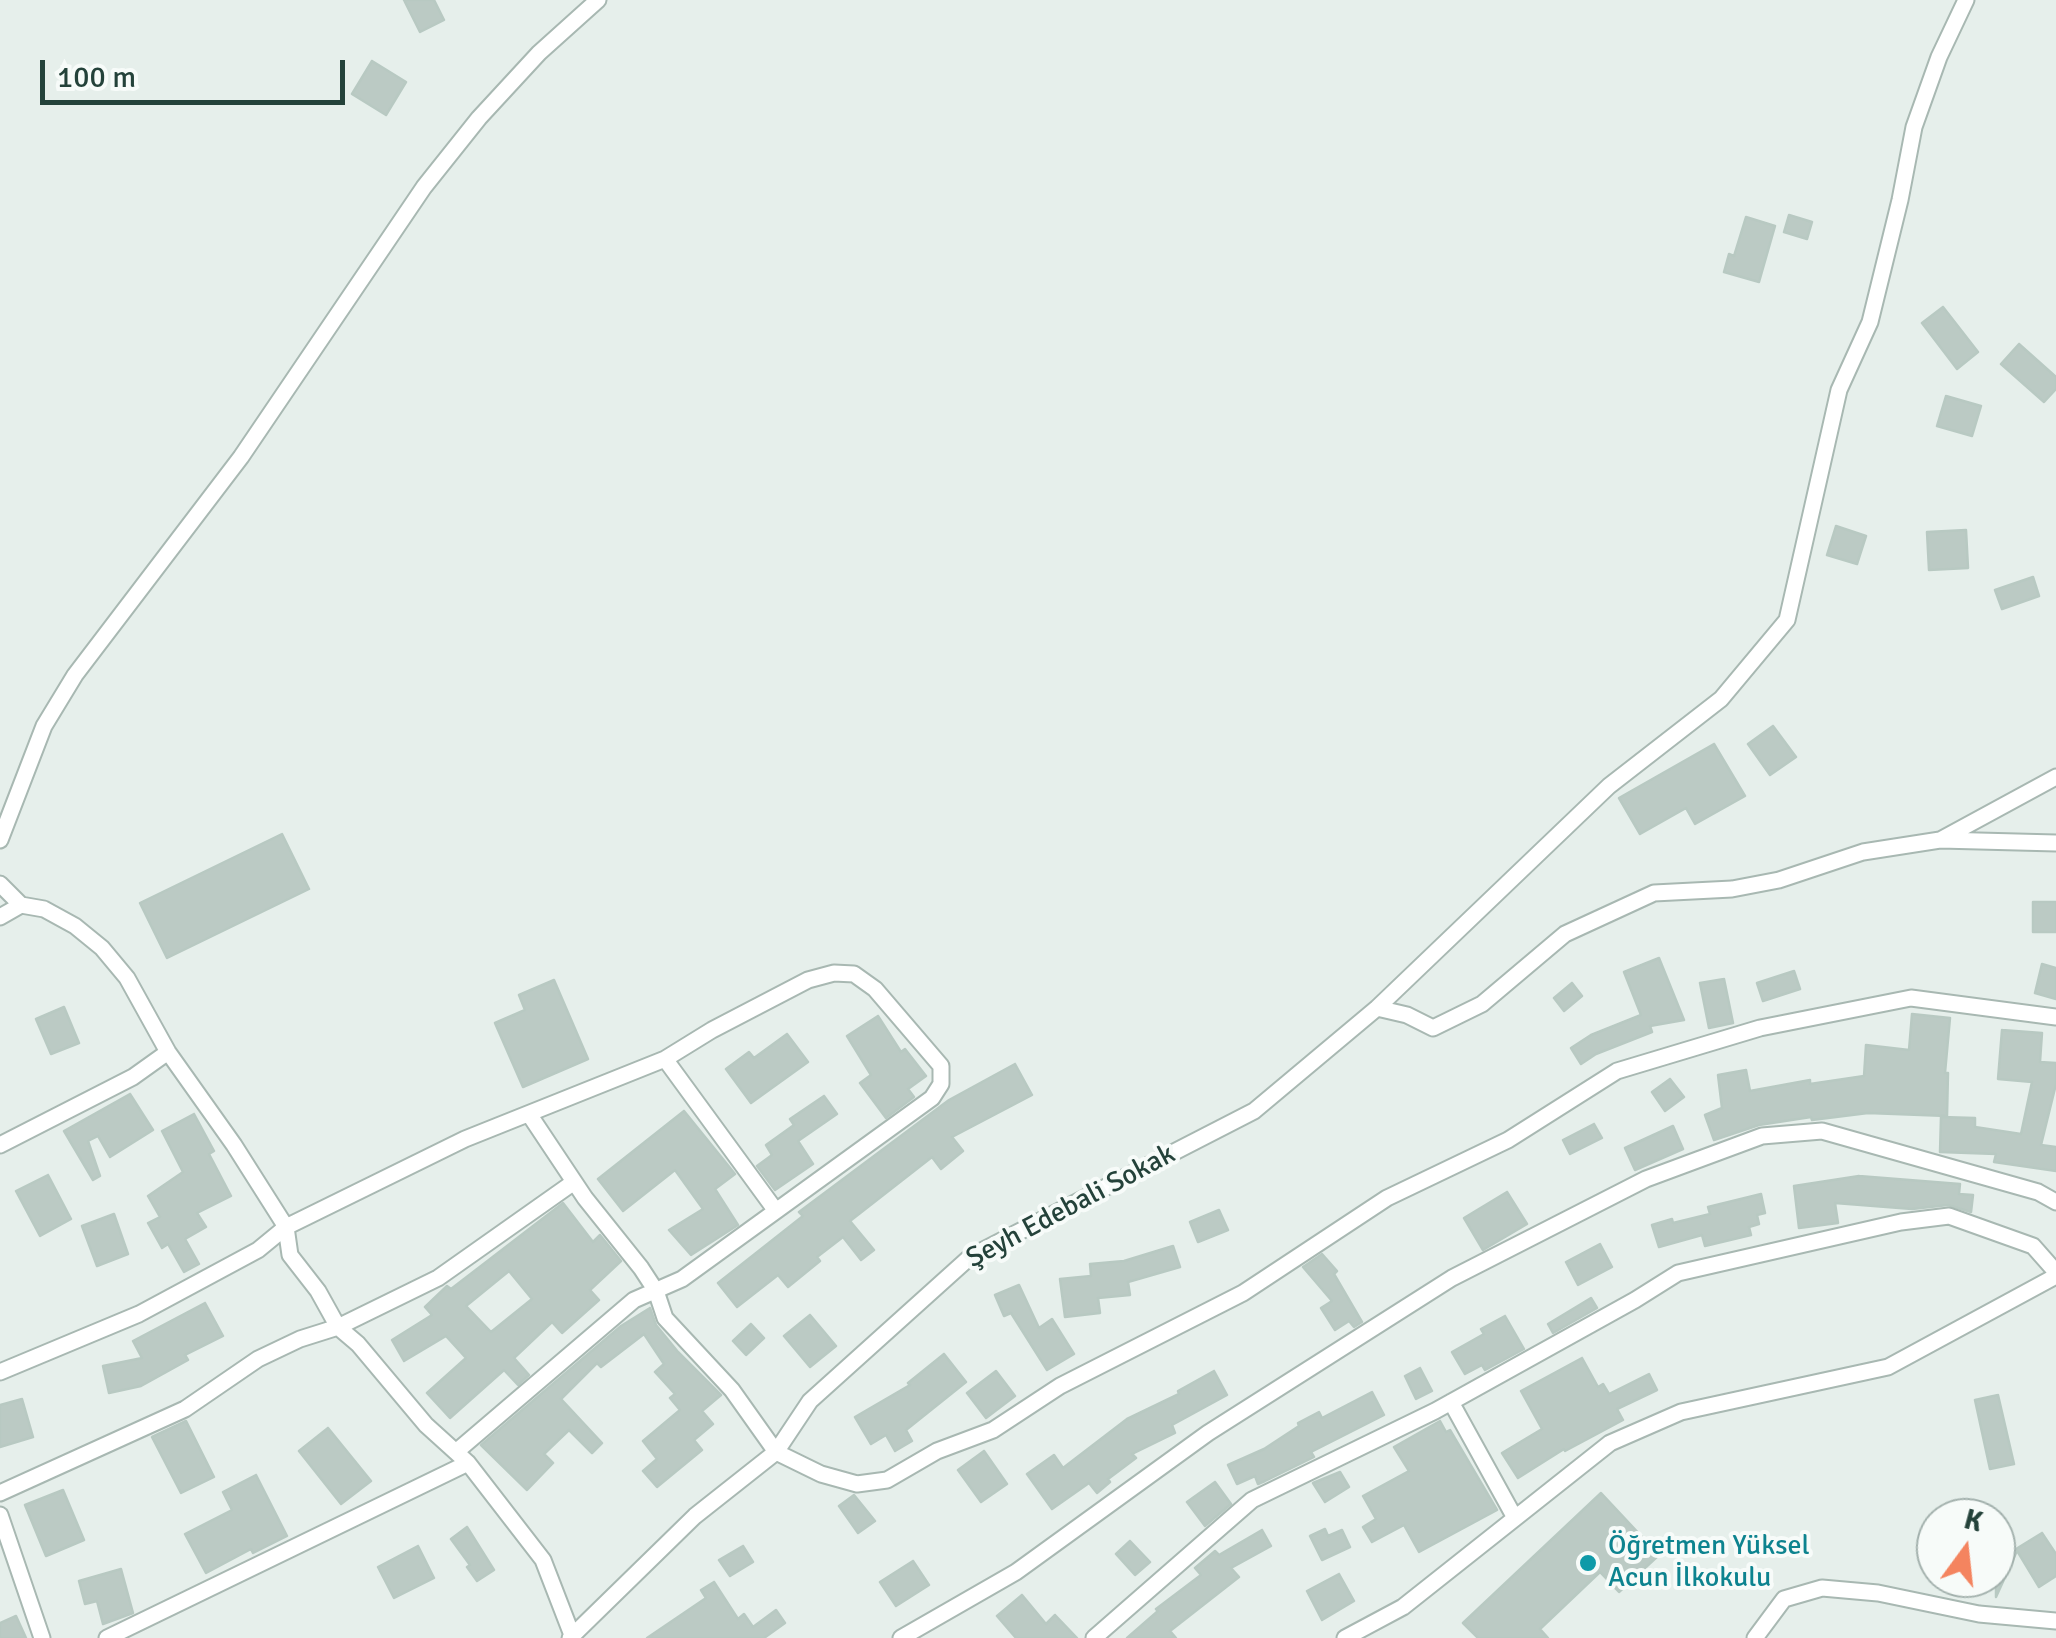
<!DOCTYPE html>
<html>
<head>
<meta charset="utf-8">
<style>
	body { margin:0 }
	#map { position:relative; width:2056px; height:1638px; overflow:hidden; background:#e6efeb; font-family:Signika,sans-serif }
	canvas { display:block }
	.north { position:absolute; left:1916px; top:1498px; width:100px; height:100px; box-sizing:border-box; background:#f7fbf9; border:2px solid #a3b1ad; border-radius:50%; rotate:15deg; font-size:28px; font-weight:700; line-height:40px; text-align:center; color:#24423a }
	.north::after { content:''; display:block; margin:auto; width:35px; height:45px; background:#f4845f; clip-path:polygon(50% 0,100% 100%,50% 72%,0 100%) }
	.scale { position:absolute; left:40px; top:60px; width:305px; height:45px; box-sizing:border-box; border:5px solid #24423a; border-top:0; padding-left:12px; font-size:30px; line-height:35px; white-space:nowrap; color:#24423a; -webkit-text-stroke:8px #f7fbf9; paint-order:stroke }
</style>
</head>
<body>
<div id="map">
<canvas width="2056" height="1638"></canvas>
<div class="north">K</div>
<div class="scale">100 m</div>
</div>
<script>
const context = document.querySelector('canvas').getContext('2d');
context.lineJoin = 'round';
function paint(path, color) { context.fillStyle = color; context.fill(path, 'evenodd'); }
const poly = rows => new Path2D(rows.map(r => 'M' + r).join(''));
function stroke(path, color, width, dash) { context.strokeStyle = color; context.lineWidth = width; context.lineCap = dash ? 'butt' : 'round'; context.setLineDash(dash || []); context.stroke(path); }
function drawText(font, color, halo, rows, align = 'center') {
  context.font = font + ' Signika,sans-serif'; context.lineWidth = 8; context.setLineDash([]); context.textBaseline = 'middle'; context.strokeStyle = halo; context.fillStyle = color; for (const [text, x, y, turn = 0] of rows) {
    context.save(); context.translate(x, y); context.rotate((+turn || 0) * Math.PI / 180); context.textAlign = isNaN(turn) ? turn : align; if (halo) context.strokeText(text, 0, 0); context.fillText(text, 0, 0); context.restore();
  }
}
const building = poly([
	[404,0,434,0,444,20,420,32,404,0],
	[372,61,406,82,386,115,352,94,372,61],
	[1789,215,1812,222,1807,239,1784,232,1789,215],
	[1746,217,1775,226,1759,282,1724,272,1729,254,1734,256,1746,217],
	[1943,307,1978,352,1957,369,1922,323,1943,307],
	[2019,344,2056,377,2056,389,2044,402,2001,364,2019,344],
	[1946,396,1981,406,1972,436,1937,426,1946,396],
	[1836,526,1866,536,1857,564,1827,555,1836,526],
	[1966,530,1968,568,1929,570,1927,532,1966,530],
	[2033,577,2039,596,2002,609,1995,590,2033,577],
	[1773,726,1796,757,1770,775,1748,744,1773,726],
	[1714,744,1745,796,1695,824,1686,808,1640,834,1619,798,1714,744],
	[282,834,309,889,167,958,140,903,282,834],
	[2033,902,2056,902,2056,932,2033,932,2033,902],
	[1659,958,1684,1020,1650,1026,1652,1032,1596,1054,1581,1064,1571,1048,1591,1035,1641,1015,1624,972,1659,958],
	[2042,964,2056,968,2056,999,2035,993,2042,964],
	[1794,971,1800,989,1763,1001,1757,983,1794,971],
	[1724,979,1733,1023,1709,1028,1700,983,1724,979],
	[554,980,588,1059,523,1087,495,1023,525,1010,519,995,554,980],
	[1572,983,1582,996,1564,1011,1554,998,1572,983],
	[64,1007,79,1043,51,1054,36,1019,64,1007],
	[1912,1014,1950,1018,1945,1073,1948,1073,1947,1116,1868,1113,1812,1120,1811,1117,1759,1125,1714,1140,1705,1115,1722,1108,1718,1075,1746,1070,1750,1091,1810,1080,1810,1084,1864,1076,1866,1045,1909,1050,1912,1014],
	[878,1016,901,1052,905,1049,926,1076,908,1089,914,1097,886,1118,860,1083,871,1075,847,1036,878,1016],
	[2002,1030,2042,1033,2040,1062,2056,1063,2056,1084,2041,1145,2056,1147,2056,1171,1994,1162,1996,1154,1940,1152,1941,1117,1975,1118,1975,1127,2021,1134,2032,1082,1998,1079,2002,1030],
	[787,1034,808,1062,751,1103,726,1069,749,1052,754,1058,787,1034],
	[1015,1064,1032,1095,952,1137,963,1151,941,1169,932,1157,850,1221,874,1250,861,1260,843,1237,817,1257,820,1261,788,1287,778,1275,737,1307,718,1283,803,1216,799,1212,949,1100,1015,1064],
	[1670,1079,1684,1097,1665,1111,1652,1092,1670,1079],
	[130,1094,153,1130,110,1157,98,1136,88,1141,100,1176,93,1180,64,1131,130,1094],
	[824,1096,837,1114,798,1141,813,1164,775,1190,757,1166,772,1155,766,1145,794,1125,790,1119,824,1096],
	[684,1111,735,1174,715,1189,738,1225,691,1255,669,1230,703,1209,675,1170,623,1211,598,1179,684,1111],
	[194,1114,214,1151,209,1154,231,1196,197,1213,206,1227,185,1239,199,1264,184,1272,168,1244,162,1248,148,1223,160,1217,148,1196,183,1172,162,1131,194,1114],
	[1594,1124,1602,1138,1570,1154,1563,1140,1594,1124],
	[1673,1126,1683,1149,1635,1170,1625,1148,1673,1126],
	[48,1175,71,1219,40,1236,16,1191,48,1175],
	[1859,1176,1960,1184,1959,1194,1973,1195,1971,1212,1948,1205,1912,1209,1835,1203,1838,1223,1799,1228,1794,1186,1859,1176],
	[1507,1192,1527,1224,1483,1250,1464,1218,1507,1192],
	[1761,1194,1765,1213,1757,1215,1759,1224,1749,1227,1751,1235,1705,1246,1702,1235,1659,1247,1652,1225,1672,1219,1673,1223,1710,1214,1708,1207,1761,1194],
	[563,1203,593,1242,600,1235,621,1261,590,1290,599,1300,562,1333,552,1322,514,1358,529,1375,518,1385,504,1370,450,1418,427,1393,466,1358,446,1336,404,1361,392,1340,432,1315,425,1307,447,1286,451,1289,563,1203],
	[509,1271,532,1299,491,1332,466,1306,509,1271],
	[1219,1210,1228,1230,1198,1242,1190,1222,1219,1210],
	[114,1214,128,1254,97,1266,82,1226,114,1214],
	[1600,1244,1612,1267,1578,1285,1566,1262,1600,1244],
	[1173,1246,1180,1267,1128,1282,1130,1295,1098,1298,1100,1313,1065,1317,1060,1279,1091,1276,1090,1264,1124,1261,1173,1246],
	[1322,1254,1337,1271,1334,1274,1362,1322,1354,1327,1349,1321,1335,1330,1321,1308,1332,1301,1303,1267,1322,1254],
	[1019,1285,1039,1328,1052,1319,1074,1354,1047,1370,1011,1313,1004,1316,995,1295,1019,1285],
	[1591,1298,1597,1308,1553,1333,1548,1324,1591,1298],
	[205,1303,223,1336,185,1355,188,1360,141,1386,109,1393,103,1366,142,1358,133,1341,205,1303],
	[650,1308,656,1325,678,1352,721,1395,702,1411,713,1424,694,1440,702,1450,657,1487,643,1471,657,1459,643,1441,680,1410,670,1398,675,1394,655,1372,664,1364,644,1334,601,1367,597,1363,561,1399,602,1443,592,1453,569,1430,544,1454,553,1463,527,1490,481,1445,621,1326,650,1308],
	[810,1315,836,1346,810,1367,784,1336,810,1315],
	[1505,1316,1524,1349,1485,1370,1482,1365,1465,1374,1452,1352,1484,1334,1481,1329,1505,1316],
	[751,1324,764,1338,746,1355,733,1341,751,1324],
	[944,1354,966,1382,906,1430,912,1441,895,1451,886,1435,871,1444,855,1417,910,1385,908,1383,944,1354],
	[1582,1358,1598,1387,1603,1384,1609,1394,1649,1374,1657,1390,1617,1409,1623,1420,1565,1451,1564,1449,1518,1478,1502,1453,1542,1429,1521,1391,1582,1358],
	[1420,1368,1432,1391,1416,1399,1405,1376,1420,1368],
	[996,1371,1015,1396,986,1418,967,1393,996,1371],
	[1214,1371,1227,1395,1172,1425,1175,1433,1132,1454,1136,1458,1108,1479,1110,1482,1097,1493,1089,1483,1052,1509,1027,1474,1054,1455,1063,1468,1127,1419,1179,1394,1178,1391,1214,1371],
	[1372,1392,1384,1415,1311,1452,1314,1457,1265,1481,1258,1484,1255,1476,1237,1484,1228,1465,1264,1449,1299,1426,1298,1423,1319,1412,1322,1418,1372,1392],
	[1998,1395,2014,1464,1990,1469,1975,1400,1998,1395],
	[22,1399,33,1437,0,1447,0,1405,22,1399],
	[186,1421,214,1477,181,1493,152,1437,186,1421],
	[1440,1421,1446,1432,1450,1430,1497,1510,1419,1552,1404,1525,1372,1542,1363,1527,1376,1519,1363,1496,1409,1471,1394,1447,1440,1421],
	[328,1428,371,1481,341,1504,299,1451,328,1428],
	[984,1451,1007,1484,981,1502,958,1470,984,1451],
	[1340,1472,1349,1487,1325,1502,1313,1483,1340,1472],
	[256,1475,287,1536,253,1553,251,1549,206,1573,185,1534,232,1510,223,1492,256,1475],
	[1215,1482,1231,1504,1205,1526,1187,1502,1215,1482],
	[63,1490,84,1540,46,1556,25,1505,63,1490],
	[1601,1493,1659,1555,1619,1592,1600,1572,1540,1629,1548,1638,1478,1638,1463,1623,1601,1493],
	[854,1495,875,1521,858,1533,839,1506,854,1495],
	[467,1527,494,1570,477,1581,467,1567,470,1565,451,1539,467,1527],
	[1325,1529,1328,1536,1342,1530,1350,1547,1322,1560,1310,1536,1325,1529],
	[1262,1530,1271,1546,1231,1568,1239,1577,1170,1631,1176,1638,1127,1638,1158,1611,1156,1609,1201,1575,1195,1568,1215,1551,1219,1555,1262,1530],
	[2042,1533,2056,1554,2056,1576,2039,1587,2016,1549,2042,1533],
	[1130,1541,1150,1562,1135,1575,1116,1554,1130,1541],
	[1996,1544,2016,1553,1996,1597,1996,1544],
	[418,1546,434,1578,394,1598,378,1567,418,1546],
	[743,1546,753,1562,730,1576,719,1560,743,1546],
	[913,1561,929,1585,896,1606,880,1582,913,1561],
	[121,1569,133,1613,103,1624,97,1601,85,1604,79,1581,121,1569],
	[1339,1574,1354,1601,1322,1620,1307,1591,1339,1574],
	[714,1582,738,1619,744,1614,753,1627,776,1610,785,1623,764,1638,647,1638,706,1598,701,1590,714,1582],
	[1022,1595,1046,1624,1055,1615,1077,1638,1016,1638,997,1616,1022,1595],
	[16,1616,26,1638,0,1638,0,1623,16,1616]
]);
paint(building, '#bbcac4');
stroke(building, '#b8c9c2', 2.5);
const street = poly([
	[0,840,44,726,75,675,241,457,424,187,479,118,539,53,598,0],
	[1940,840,2056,843],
	[0,884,21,905,44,909,75,926,102,948,127,978,168,1052,234,1145,286,1227,290,1255,318,1291,338,1327,358,1344,426,1425,468,1463,543,1560,572,1635],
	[0,917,21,905],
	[1377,1008,1407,1015,1433,1028,1482,1004,1565,934,1654,893,1732,889,1779,880,1863,852,1940,840,2056,777],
	[665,1059,776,1211],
	[529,1114,585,1198,641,1268,656,1291,665,1318,732,1390,776,1452,821,1474,857,1484,887,1480,937,1451,993,1430,1060,1386,1243,1293,1387,1198,1508,1140,1617,1071,1760,1028,1911,998,2056,1017],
	[0,1145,133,1077,168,1052],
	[0,1372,139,1314,258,1250,286,1227,465,1139,665,1059,712,1030,808,980,834,973,854,974,875,989,941,1066,941,1084,932,1098,682,1279,634,1300,457,1451],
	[1451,1402,1515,1518],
	[0,1493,185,1409,258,1359,300,1339,338,1327,438,1278,574,1182],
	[0,1515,42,1638],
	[107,1638,468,1463],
	[570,1638,695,1516,776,1452,810,1401,970,1257,1254,1111,1377,1008,1609,786,1721,699,1787,620,1839,390,1870,322,1900,200,1914,127,1939,57,1966,0],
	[901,1638,1016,1572,1208,1433,1452,1278,1646,1179,1762,1136,1822,1131,2038,1192,2056,1202],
	[1094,1638,1252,1500,1435,1411,1635,1300,1678,1273,1901,1222,1949,1216,2033,1246,2056,1272],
	[1345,1638,1403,1607,1610,1443,1681,1412,1888,1367,2056,1276],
	[1755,1638,1784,1599,1822,1588,1878,1593,1979,1614,2056,1621]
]);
stroke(street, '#a8b8b2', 19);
stroke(street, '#fff', 15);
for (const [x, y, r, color] of [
	[1588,1563,10,"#0f9aa8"]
]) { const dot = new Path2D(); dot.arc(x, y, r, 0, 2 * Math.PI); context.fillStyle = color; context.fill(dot); stroke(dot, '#f7fbf9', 4); }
drawText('28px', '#24423a', '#f7fbf9', [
	["Şeyh Edebali Sokak",1071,1207,-28]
]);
drawText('28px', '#0d838f', '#f7fbf9', [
	["Öğretmen Yüksel",1608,1547],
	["Acun İlkokulu",1608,1579]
], 'left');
</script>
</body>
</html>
